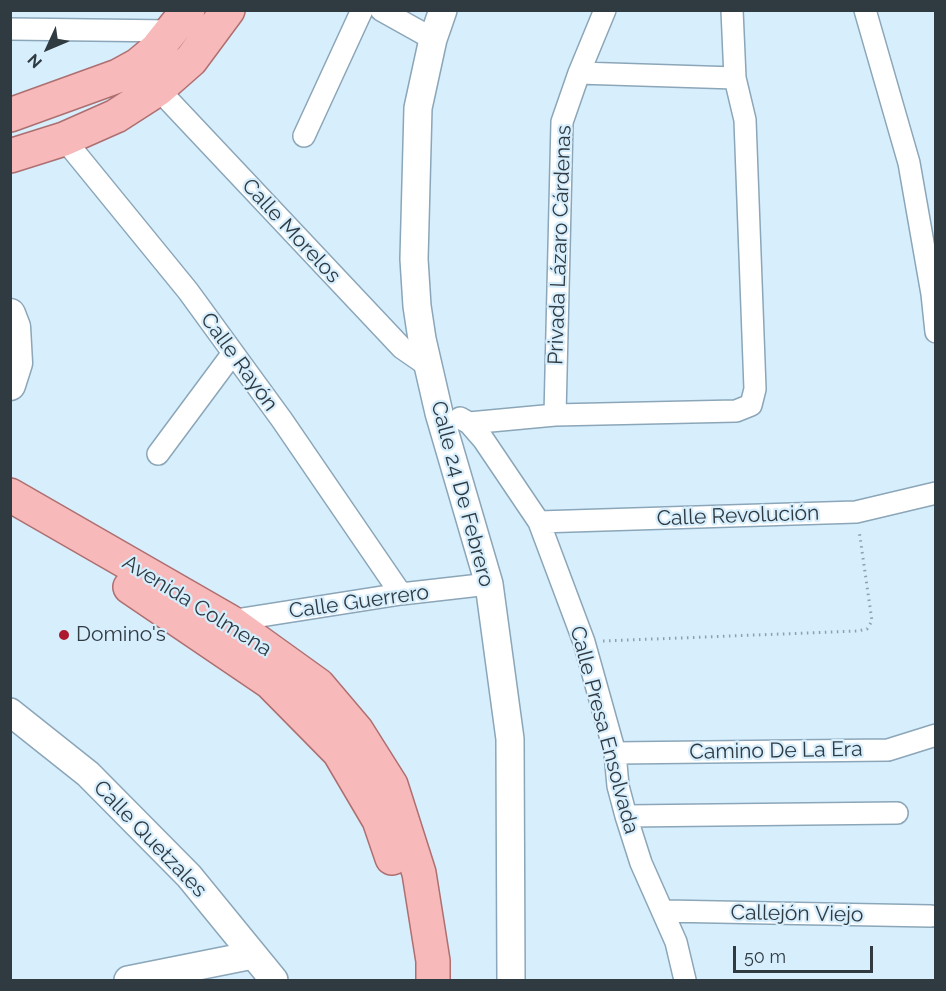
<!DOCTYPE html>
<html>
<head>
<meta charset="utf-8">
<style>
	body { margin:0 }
	#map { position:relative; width:946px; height:991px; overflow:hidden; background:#d7eefd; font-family:Raleway,sans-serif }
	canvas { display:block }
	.frame { position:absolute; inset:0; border:12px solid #2f3a41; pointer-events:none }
	.north { position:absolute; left:18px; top:18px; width:60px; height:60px; -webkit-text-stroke:4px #d7eefd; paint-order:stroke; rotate:226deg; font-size:16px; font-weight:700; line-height:24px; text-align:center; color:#2f3a41 }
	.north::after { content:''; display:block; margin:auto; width:21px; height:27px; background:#2f3a41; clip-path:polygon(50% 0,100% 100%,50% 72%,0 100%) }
	.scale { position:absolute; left:733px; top:946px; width:140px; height:27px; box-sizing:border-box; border:3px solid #2f3a41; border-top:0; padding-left:8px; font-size:18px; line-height:21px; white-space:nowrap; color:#2f3a41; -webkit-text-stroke:4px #d7eefd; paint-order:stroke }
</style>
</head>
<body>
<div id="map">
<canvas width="946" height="991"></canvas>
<div class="frame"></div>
<div class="north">N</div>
<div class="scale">50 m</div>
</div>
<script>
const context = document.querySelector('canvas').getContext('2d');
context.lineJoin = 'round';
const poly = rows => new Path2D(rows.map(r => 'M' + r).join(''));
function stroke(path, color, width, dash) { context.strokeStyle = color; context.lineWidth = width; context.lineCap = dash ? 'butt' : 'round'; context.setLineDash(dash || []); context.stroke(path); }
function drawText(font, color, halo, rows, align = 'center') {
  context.font = font + ' Raleway,sans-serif'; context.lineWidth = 4.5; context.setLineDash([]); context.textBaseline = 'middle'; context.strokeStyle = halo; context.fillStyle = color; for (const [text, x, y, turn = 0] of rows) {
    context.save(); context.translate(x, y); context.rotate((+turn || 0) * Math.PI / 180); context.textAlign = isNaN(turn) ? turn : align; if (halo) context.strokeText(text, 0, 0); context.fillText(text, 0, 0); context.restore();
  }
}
const minor = poly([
	[381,10,433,39],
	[865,10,909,163,932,294,936,332],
	[10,29,173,31],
	[579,73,735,78],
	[158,89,402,348,428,366],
	[304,136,362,10],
	[64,139,188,291,282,420,401,594],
	[555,415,562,122,579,73,605,10],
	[460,418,469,423,483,439,539,522,584,642,615,753,618,786,626,816,641,863,676,942,685,980],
	[469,423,555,415,736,411,751,405,755,389,745,120,735,78,732,10],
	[158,454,233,353],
	[539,522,856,512,936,493],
	[229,621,401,594,489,584],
	[615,753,888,750,936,735],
	[626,816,897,813],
	[664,911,931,916]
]);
const tertiary = poly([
	[443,10,433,39,418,108,414,259,417,306,422,339,439,413,489,584,510,739,511,980],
	[10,712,88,774,189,876,274,980],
	[128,980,253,955]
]);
const secondary = poly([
	[10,314,15,327,17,363,10,385]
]);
const primary = poly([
	[10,115,118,76,138,65,156,50,188,10],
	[10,156,64,139,116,116,158,89,191,60,228,10],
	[10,495,229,621,318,685,357,731,391,785,419,873,433,961,433,980],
	[130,587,270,682,339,752,379,820,392,858]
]);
stroke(minor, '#8ba6b8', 24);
stroke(tertiary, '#8ba6b8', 30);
stroke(secondary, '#8ba6b8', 33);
stroke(primary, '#ae6f70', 36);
stroke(poly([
	[603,641,858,631,867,629,872,621,859,530]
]), '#8ea0ac', 3, [1.5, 4.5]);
stroke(minor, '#fff', 21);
stroke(tertiary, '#fff', 27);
stroke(secondary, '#fff', 30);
stroke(primary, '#f7b9b9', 33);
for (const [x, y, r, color] of [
	[64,635,6,"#ac182d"]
]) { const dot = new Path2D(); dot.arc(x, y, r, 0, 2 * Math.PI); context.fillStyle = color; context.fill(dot); stroke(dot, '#d7eefd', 2); }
drawText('21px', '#2f3a41', '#d7eefd', [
	["Calle Morelos",291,231,47],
	["Privada Lázaro Cárdenas",560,245,-88],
	["Calle Rayón",239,362,54],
	["Calle 24 De Febrero",462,494,75],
	["Calle Revolución",738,516,-2],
	["Calle Guerrero",359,602,-8],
	["Avenida Colmena",197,606,32],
	["Calle Presa Ensolvada",604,730,75],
	["Camino De La Era",776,751,-1],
	["Calle Quetzales",150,839,46],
	["Callejón Viejo",797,914,1]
]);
drawText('21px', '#2f3a41', '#d7eefd', [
	["Domino's",76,635]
], 'left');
</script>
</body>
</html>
